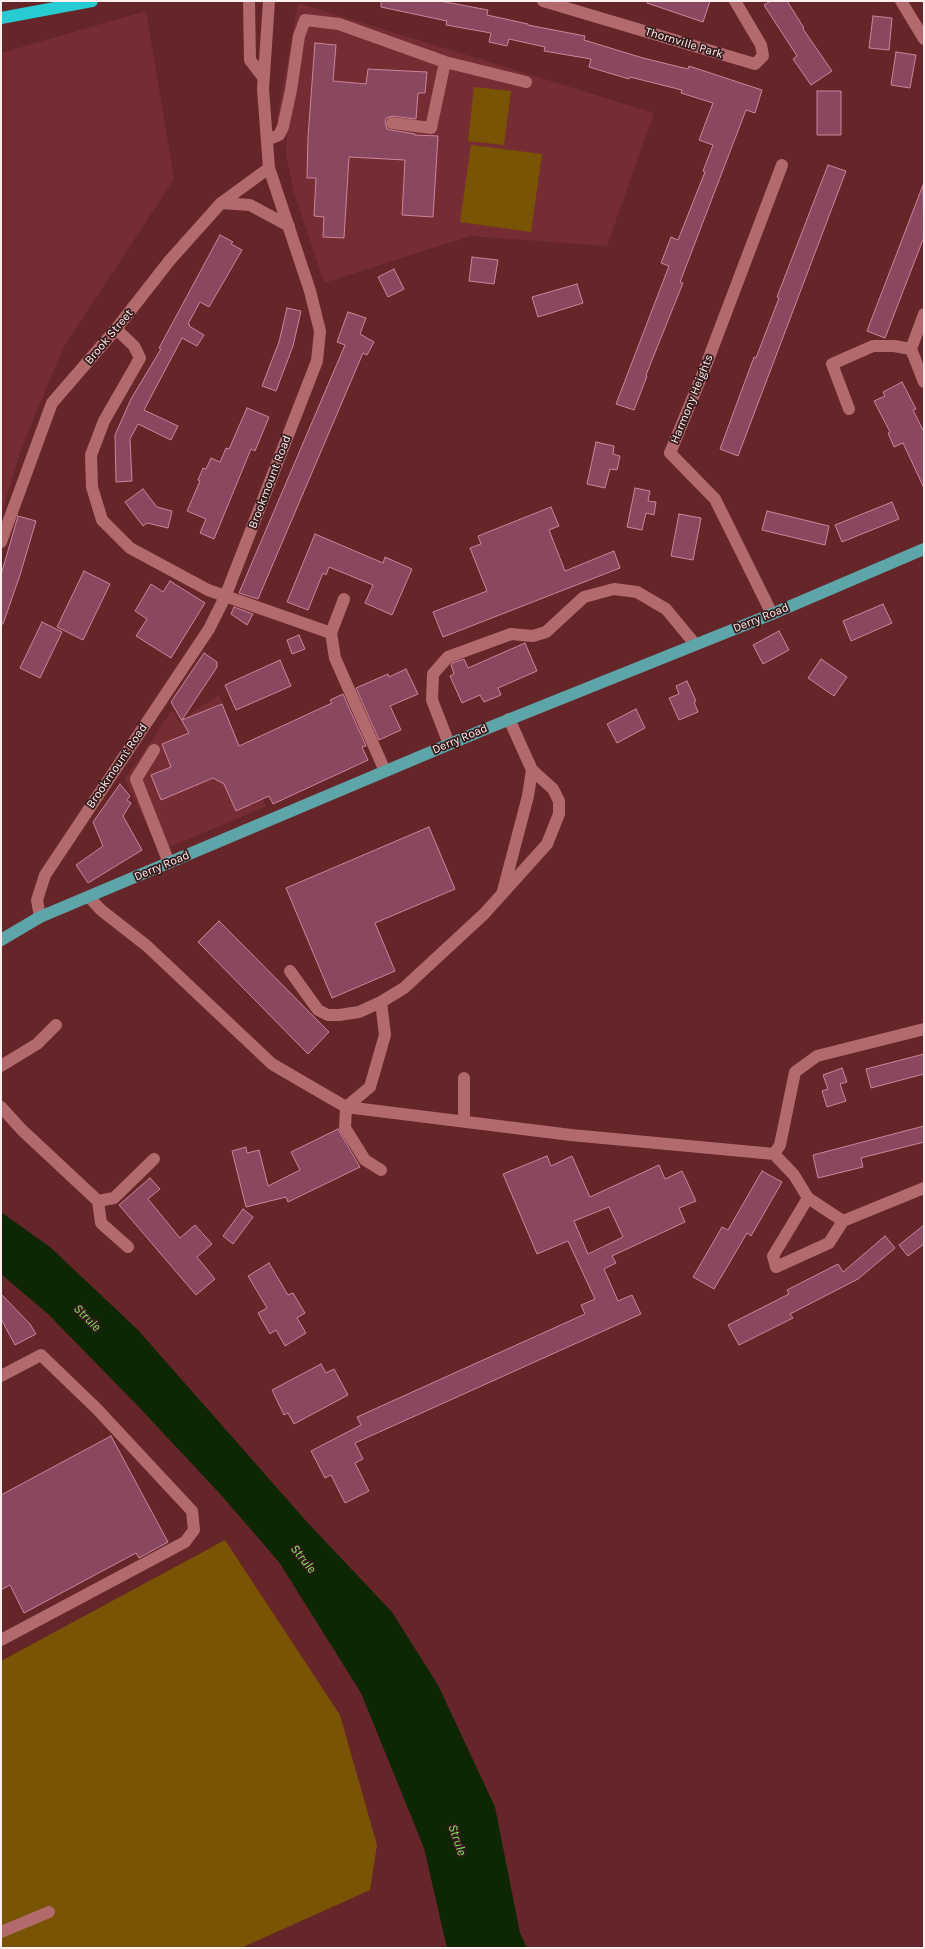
<!DOCTYPE html>
<html>
<head>
<meta charset="utf-8">
<style>
	body { margin:0 }
	#map { position:relative; width:925px; height:1949px; overflow:hidden; background:#652529; font-family:Karla,sans-serif }
	canvas { display:block }
	.frame { position:absolute; inset:0; border:2px solid #fee; pointer-events:none }
</style>
</head>
<body>
<div id="map">
<canvas width="925" height="1949"></canvas>
<div class="frame"></div>
</div>
<script>
const context = document.querySelector('canvas').getContext('2d');
context.lineJoin = 'round';
function paint(path, color) { context.fillStyle = color; context.fill(path, 'evenodd'); }
const poly = rows => new Path2D(rows.map(r => 'M' + r).join(''));
function stroke(path, color, width, dash) { context.strokeStyle = color; context.lineWidth = width; context.lineCap = dash ? 'butt' : 'round'; context.setLineDash(dash || []); context.stroke(path); }
function drawText(font, color, halo, rows, align = 'center') {
  context.font = font + ' Karla,sans-serif'; context.lineWidth = 3.5; context.setLineDash([]); context.textBaseline = 'middle'; context.strokeStyle = halo; context.fillStyle = color; for (const [text, x, y, turn = 0] of rows) {
    context.save(); context.translate(x, y); context.rotate((+turn || 0) * Math.PI / 180); context.textAlign = isNaN(turn) ? turn : align; if (halo) context.strokeText(text, 0, 0); context.fillText(text, 0, 0); context.restore();
  }
}
paint(poly([
	[298,3,654,113,607,246,470,236,324,283,294,192,286,155,287,125,277,120],
	[146,11,174,179,63,348,21,449,1,514,1,53],
	[219,695,266,807,159,851,125,779,172,710,181,725,182,721,197,709]
]), '#752d33');
paint(poly([
	[474,87,511,91,504,145,468,141],
	[471,145,542,154,531,232,460,222],
	[225,1540,340,1715,377,1845,370,1890,241,1948,1,1948,1,1661]
]), '#785404');
paint(poly([
	[1,1212,50,1247,138,1330,307,1522,392,1612,438,1685,495,1807,520,1933,527,1948,447,1948,424,1848,361,1693,279,1562,221,1495,137,1405,48,1314,1,1274]
]), '#0d2705');
const building = poly([
	[381,1,440,1,488,10,487,15,528,24,528,25,585,36,584,40,643,58,688,69,689,66,762,90,755,113,746,110,680,282,683,283,646,375,647,376,634,410,616,404,669,266,661,263,671,237,678,240,705,172,703,171,713,145,699,140,713,103,681,93,682,90,630,77,629,79,589,67,591,59,544,51,545,47,509,39,507,46,489,42,491,33,446,25,447,21,381,7,381,1],
	[647,1,710,1,703,22,647,3,647,1],
	[771,1,787,1,804,28,803,29,832,71,811,85,793,59,797,56,764,5,771,1],
	[873,16,892,18,889,50,869,48,873,16],
	[315,43,336,45,333,81,366,84,368,69,427,72,425,93,418,93,416,119,393,116,386,118,385,122,387,129,391,130,415,134,415,135,438,136,433,217,402,215,405,160,349,157,344,238,323,237,324,217,314,216,316,178,307,178,308,137,315,43],
	[896,52,916,55,910,88,891,85,896,52],
	[817,91,841,91,841,135,817,135,817,91],
	[828,165,846,171,738,456,720,449,754,357,756,358,779,298,777,297,828,165],
	[923,185,924,237,885,338,867,331,923,185],
	[220,235,233,242,231,244,242,250,209,307,200,302,188,324,190,325,189,326,204,335,197,346,182,338,144,410,178,426,171,440,138,424,130,439,132,481,116,482,115,435,131,399,161,349,159,348,220,235],
	[472,257,498,260,494,284,469,281,472,257],
	[394,269,404,289,388,297,378,277,394,269],
	[577,284,583,303,538,317,532,297,577,284],
	[287,308,301,311,293,346,276,391,262,386,279,342,287,308],
	[348,312,366,318,360,334,374,342,367,355,363,353,258,599,239,593,345,345,337,342,348,312],
	[902,382,916,409,913,410,924,432,924,488,903,443,894,447,888,433,890,432,874,401,885,396,883,392,902,382],
	[247,408,269,417,255,451,251,449,214,539,200,533,206,519,187,511,200,481,198,480,203,468,206,469,211,458,220,462,226,448,229,449,247,408],
	[596,442,614,446,613,454,620,456,617,470,610,469,605,488,587,484,596,442],
	[635,488,650,491,648,501,656,502,654,515,646,513,642,530,627,527,635,488],
	[143,489,157,507,172,511,168,528,147,523,143,526,125,502,143,489],
	[892,502,899,519,842,542,835,525,892,502],
	[551,507,559,526,549,530,565,571,614,551,620,568,443,637,433,612,487,591,470,548,481,544,478,536,551,507],
	[767,511,829,526,825,545,762,530,767,511],
	[679,514,701,518,693,560,671,556,679,514],
	[18,516,36,521,20,575,3,624,1,624,1,575,18,516],
	[315,534,383,563,385,557,412,569,392,615,365,603,373,585,329,567,326,575,323,573,308,610,287,602,315,534],
	[84,571,110,584,83,640,57,627,84,571],
	[170,581,205,603,171,658,136,636,147,619,135,611,151,584,163,592,170,581],
	[883,604,892,623,851,641,843,621,883,604],
	[234,607,253,614,247,625,231,614,234,607],
	[42,622,62,632,40,678,20,668,42,622],
	[779,631,789,650,763,664,753,645,779,631],
	[299,635,305,649,292,654,287,640,299,635],
	[525,643,537,671,498,688,501,695,484,702,480,695,462,703,450,676,454,674,451,665,452,663,464,659,468,668,525,643],
	[204,653,217,662,217,667,182,720,222,704,239,746,332,703,330,700,343,694,366,746,362,747,368,760,273,804,269,796,236,811,224,784,213,778,161,800,151,775,171,767,162,744,189,733,171,702,204,653],
	[821,659,847,677,834,696,808,678,821,659],
	[280,660,291,686,236,710,225,685,280,660],
	[406,669,418,694,390,706,401,730,379,740,356,688,388,674,389,677,406,669],
	[687,681,696,701,694,702,698,712,679,720,669,698,679,694,676,686,687,681],
	[636,709,645,728,617,743,607,724,636,709],
	[120,784,130,796,127,800,131,803,123,816,142,850,88,883,76,865,103,846,93,822,120,784],
	[429,827,455,889,375,923,395,971,332,998,286,888,429,827],
	[219,921,329,1032,308,1054,198,942,219,921],
	[924,1054,924,1074,871,1088,866,1069,924,1054],
	[842,1068,847,1082,840,1084,846,1101,827,1107,822,1091,828,1089,823,1075,842,1068],
	[924,1126,924,1142,861,1158,863,1167,818,1178,813,1155,924,1126],
	[338,1129,360,1167,288,1202,286,1197,246,1207,232,1151,246,1147,247,1153,259,1150,268,1186,300,1170,291,1152,338,1129],
	[547,1156,551,1166,572,1156,590,1197,659,1165,665,1179,682,1171,696,1201,679,1208,685,1222,612,1256,616,1263,604,1269,618,1301,632,1295,641,1314,355,1443,363,1459,355,1463,369,1491,345,1503,331,1475,325,1478,311,1451,361,1425,357,1417,585,1314,581,1305,595,1299,568,1241,537,1254,503,1174,547,1156],
	[609,1207,623,1237,588,1254,574,1221,609,1207],
	[762,1171,782,1182,751,1236,747,1233,714,1289,693,1277,722,1227,728,1230,762,1171],
	[150,1178,160,1189,148,1199,180,1238,195,1225,212,1244,197,1257,215,1279,196,1295,119,1205,150,1178],
	[243,1209,253,1217,233,1244,223,1236,243,1209],
	[924,1225,924,1244,908,1256,899,1245,924,1225],
	[885,1236,895,1248,858,1279,790,1314,793,1318,739,1345,728,1325,789,1294,787,1290,838,1264,843,1272,885,1236],
	[269,1263,288,1295,293,1293,305,1313,297,1318,306,1333,285,1346,276,1330,270,1334,258,1313,267,1308,248,1276,269,1263],
	[1,1294,30,1324,36,1334,15,1345,1,1319,1,1294],
	[321,1364,326,1373,334,1369,348,1395,294,1424,288,1413,284,1415,272,1390,321,1364],
	[111,1436,168,1542,139,1558,136,1553,24,1613,10,1585,1,1590,1,1495,111,1436]
]);
paint(building, '#89485f');
stroke(building, '#cd859c', 1);
stroke(poly([
	[249,1,250,60,263,77],
	[543,1,755,64,763,56,761,45,735,1],
	[901,1,924,39],
	[392,123,431,128,445,62],
	[267,140,279,135,283,127,291,90,299,36,305,20,339,24,445,62,526,82],
	[221,203,250,205,289,226],
	[924,314,911,349,924,382],
	[116,329,134,346,140,358,104,421,91,455,92,487,102,520,130,548,208,590,331,633],
	[849,409,832,364,873,346,894,346,911,349],
	[1,542,52,403,116,329,170,260,221,203,269,168],
	[344,599,331,633,335,658,385,771],
	[772,614,715,499,670,453,705,368,782,165],
	[449,744,432,700,433,674,448,657,511,634,533,636,546,632,584,597,614,589,637,592,666,609,695,644],
	[154,750,136,779,169,863],
	[503,891,528,796,532,770],
	[89,897,101,910,147,946,272,1064,346,1107,571,1135,774,1154,794,1175,808,1198,843,1221,924,1188],
	[40,917,37,900,45,875,209,629,225,597,317,361,320,331,310,291,269,168,263,89,269,1],
	[290,971,318,1010,328,1015,339,1015,359,1012,381,1002,404,988,484,914,547,844,559,814,559,801,553,789,532,770,509,719],
	[381,1002,385,1035,370,1087,346,1107,345,1128,365,1160,381,1170],
	[1,1066,37,1044,56,1025],
	[1,1107,22,1130,98,1201,101,1223,128,1247],
	[464,1121,464,1078],
	[774,1154,780,1145,795,1072,817,1056,924,1029],
	[808,1198,773,1256,776,1267,829,1243,843,1221],
	[98,1201,114,1198,154,1159],
	[1,1376,41,1355,97,1409,192,1511,194,1530,185,1542,1,1640],
	[1,1932,49,1912]
]), '#b26a6c', 12);
stroke(poly([
	[1,940,40,917,483,730,772,614,924,549]
]), '#5ea5a9', 12);
stroke(poly([
	[1,18,92,1]
]), '#26ccd2', 12);
drawText('12px', '#fee', '#371a1b', [
	["Thornville Park",684,43,17],
	["Brook Street",109,337,-50],
	["Harmony Heights",692,399,-68],
	["Brookmount Road",270,482,-69],
	["Derry Road",761,618,-22],
	["Derry Road",460,739,-23],
	["Brookmount Road",117,766,-56],
	["Derry Road",162,866,-23]
]);
drawText('italic 13px', '#80e460', '#371a1b', [
	["Strule",87,1318,45],
	["Strule",303,1559,51],
	["Strule",457,1840,71]
]);
</script>
</body>
</html>
